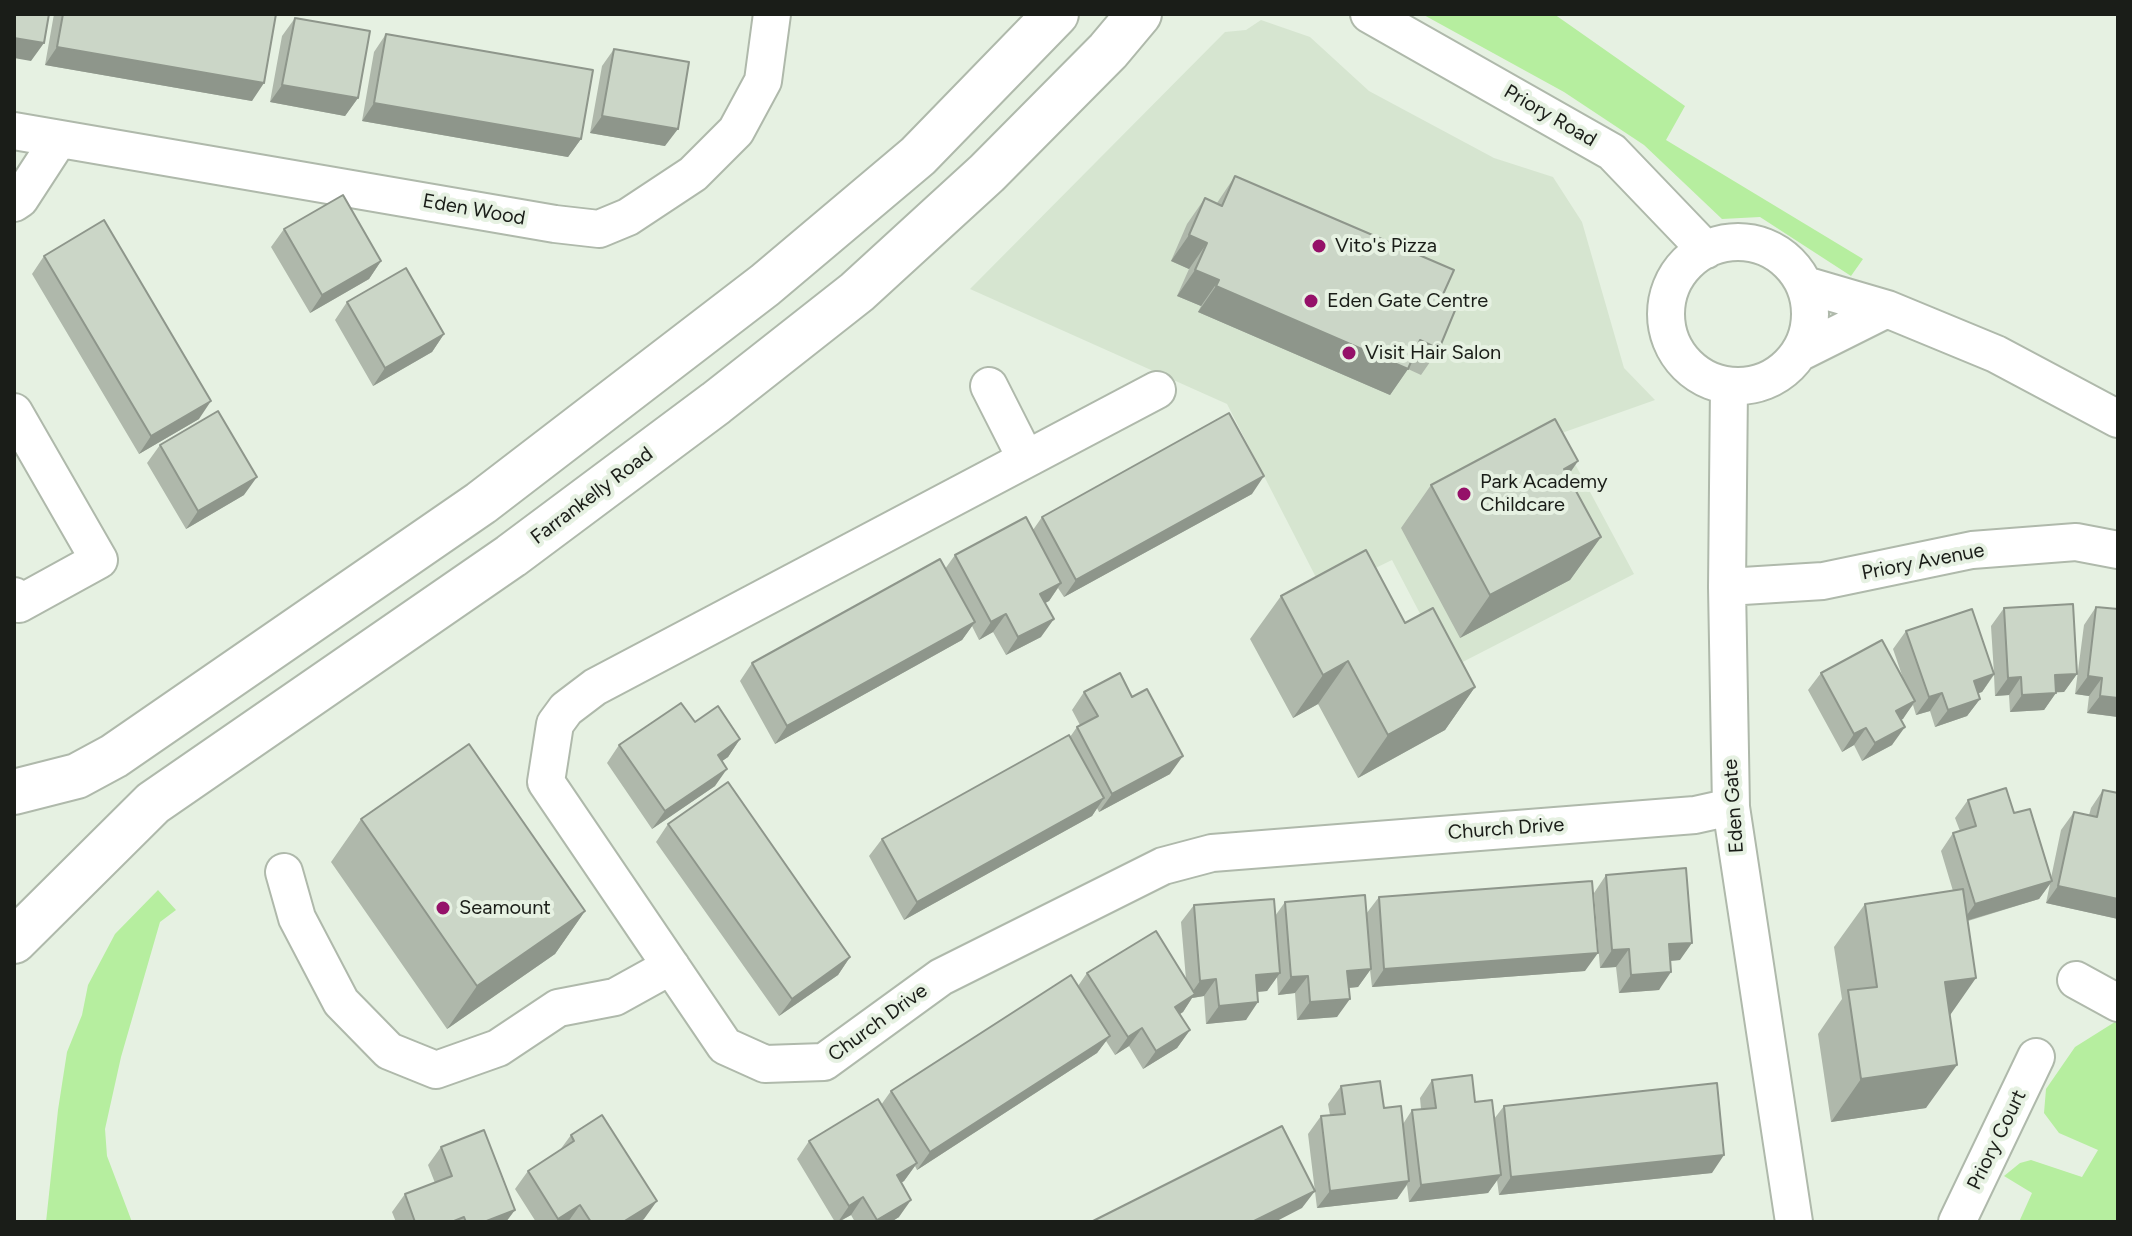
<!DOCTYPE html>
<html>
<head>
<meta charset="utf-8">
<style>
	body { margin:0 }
	#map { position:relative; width:2132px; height:1236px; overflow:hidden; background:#e6f1e2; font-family:Figtree,sans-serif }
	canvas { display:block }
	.frame { position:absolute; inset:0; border:16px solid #1a1d18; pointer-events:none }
</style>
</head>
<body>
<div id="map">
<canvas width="2132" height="1236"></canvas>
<div class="frame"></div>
</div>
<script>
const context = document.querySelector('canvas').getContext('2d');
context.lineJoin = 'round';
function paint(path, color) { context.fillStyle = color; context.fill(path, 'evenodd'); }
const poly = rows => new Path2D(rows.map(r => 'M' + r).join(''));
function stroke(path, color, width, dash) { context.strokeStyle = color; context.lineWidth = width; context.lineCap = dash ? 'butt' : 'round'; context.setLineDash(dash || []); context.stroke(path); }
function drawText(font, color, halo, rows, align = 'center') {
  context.font = font + ' Figtree,sans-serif'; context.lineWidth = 8; context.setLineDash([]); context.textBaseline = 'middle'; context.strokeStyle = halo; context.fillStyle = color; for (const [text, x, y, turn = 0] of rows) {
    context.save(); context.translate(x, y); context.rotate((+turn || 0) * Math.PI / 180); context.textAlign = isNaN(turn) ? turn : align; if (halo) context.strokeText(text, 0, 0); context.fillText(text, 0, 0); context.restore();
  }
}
paint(poly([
	[1261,20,1310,37,1369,91,1494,158,1553,177,1582,222,1624,368,1655,400,1559,434,1634,574,1449,669,1392,560,1324,593,1227,404,970,289,1225,32,1246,30]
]), '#d6e5d0');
paint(poly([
	[1422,14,1554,14,1685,106,1666,140,1863,259,1851,276,1760,217,1722,219,1644,145,1564,92],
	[158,890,176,910,160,922,121,1057,105,1129,107,1156,132,1222,46,1222,58,1110,67,1052,82,1015,88,985,115,934],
	[2118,1020,2118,1222,2019,1222,2032,1193,2004,1176,2020,1163,2031,1160,2082,1177,2098,1150,2059,1133,2044,1113,2046,1089,2075,1047]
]), '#b6ee9f');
const minor = poly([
	[1369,14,1612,152,1706,250],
	[14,131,555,224,599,229,628,217,693,174,736,131,763,81,772,14],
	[14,203,20,199,59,139],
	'1666 314a72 72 0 1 1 144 0a72 72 0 1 1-144 0Z',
	[1805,285,1887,309,1996,354,2118,419],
	[1801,352,1887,309],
	[989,386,1026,459],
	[1729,386,1727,587,1731,807,1794,1222],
	[1157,390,595,687,566,709,555,724,546,782,725,1046,765,1064,824,1062,941,977,1163,866,1212,853,1695,815,1731,807],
	[14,412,99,560,19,604,14,596],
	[1727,587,1823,581,1972,550,2076,542,2118,550],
	[284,872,297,918,341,1002,389,1051,436,1070,498,1048,558,1008,615,997,671,966],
	[2076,980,2118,1003],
	[1957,1222,2036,1057]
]);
const secondary = poly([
	[14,792,77,776,114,756,481,503,765,285,918,156,1056,14],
	[14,941,153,803,511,556,716,403,857,292,987,173,1108,51,1139,14]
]);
stroke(minor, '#afb9ab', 40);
stroke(secondary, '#afb9ab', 48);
stroke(minor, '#fff', 36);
stroke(secondary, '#fff', 44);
paint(poly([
	[54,14,276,14,252,101,45,65],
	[295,18,358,98,345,116,270,102,282,36],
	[386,34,581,139,568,157,362,121,374,52],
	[614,49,665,146,590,133,602,66],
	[1235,176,1440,301,1439,349,1421,375,1408,369,1390,395,1198,312,1201,306,1177,296,1189,269,1171,261,1187,224,1205,198,1217,203],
	[284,229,381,261,369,279,310,313,271,247],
	[44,256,199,419,139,454,32,274],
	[347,302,444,334,432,352,373,386,335,320],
	[160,445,244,495,186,529,147,463],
	[1578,461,1568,476,1601,537,1570,580,1460,638,1401,528,1431,485],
	[1252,494,1064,597,1058,588,1049,601,1045,603,1041,637,1006,655,993,632,979,640,972,626,962,640,775,744,740,681,752,663,945,569,955,555,1033,530,1042,517],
	[1281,596,1405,623,1475,687,1445,730,1358,778,1318,704,1293,718,1250,639],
	[2096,607,2118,609,2118,717,2087,713,2089,696,2075,694,2084,625],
	[2004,608,2077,674,2064,692,2056,692,2044,710,2010,712,2009,695,1995,696,1994,675,1982,692,1978,693,1980,699,1967,716,1935,727,1930,711,1916,715,1913,705,1901,720,1892,745,1862,761,1854,745,1842,752,1808,690,1821,673,1904,681,1893,649,1906,631,1994,674,1991,626],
	[1084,692,1170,774,1099,812,1097,808,1092,816,904,920,869,856,882,839,1070,737,1077,727,1080,725,1072,710],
	[695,722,740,739,728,757,722,761,715,786,652,829,607,763,619,745],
	[2103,790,2118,919,2046,903,2050,884,2039,899,1968,921,1949,1016,1926,1108,1831,1122,1818,1034,1842,999,1834,947,1865,904,1953,891,1941,851,1953,833,1960,831,1955,818,1968,800,2014,813,2051,878,2061,830,2074,812,2089,815,2091,808],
	[361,819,585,911,555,954,447,1029,331,862],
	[668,824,850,957,838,975,779,1016,656,842],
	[1606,875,1680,960,1670,961,1659,990,1619,993,1616,967,1600,968,1594,893],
	[1379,897,1585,971,1372,987,1370,970,1358,987,1349,988,1337,1017,1297,1020,1295,993,1278,995,1277,977,1267,991,1257,992,1246,1020,1206,1024,1204,996,1192,998,1183,1012,1180,1014,1190,1030,1177,1048,1143,1069,1129,1046,1115,1055,1106,1041,1097,1053,917,1170,915,1166,904,1181,901,1183,899,1217,891,1222,855,1222,851,1215,839,1222,835,1222,797,1159,809,1141,881,1105,891,1091,1078,986,1087,973,1186,979,1181,922,1194,905,1275,916,1285,902,1366,914],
	[1432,1080,1475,1102,1494,1119,1504,1106,1712,1173,1499,1195,1497,1180,1488,1193,1409,1202,1407,1185,1397,1199,1317,1208,1308,1134,1321,1116,1330,1115,1328,1104,1341,1086,1384,1108,1403,1124,1412,1110,1421,1109,1420,1098],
	[571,1135,644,1219,639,1222,536,1222,515,1189,528,1171,560,1150],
	[441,1147,506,1222,396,1222,392,1212,405,1194,435,1183,428,1165]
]), '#afb8ab');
paint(poly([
	[14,38,44,43,31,61,14,58],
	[57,47,264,83,252,101,45,65],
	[282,85,358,98,345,116,270,102],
	[374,103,581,139,568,157,362,121],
	[602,116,678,129,665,146,590,133],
	[1189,235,1207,243,1189,269,1171,261],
	[381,261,369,279,310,313,322,295],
	[1195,270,1219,280,1201,306,1177,296],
	[1216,286,1408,369,1390,395,1198,312],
	[444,334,432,352,373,386,385,368],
	[211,401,199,419,139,454,151,436],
	[1578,461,1548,504,1564,469],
	[1264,476,1252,494,1064,597,1076,580],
	[257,477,244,495,186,529,198,511],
	[1601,537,1570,580,1460,638,1490,595],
	[1061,583,1049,601,1028,612,1040,594],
	[1006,614,993,632,979,640,991,622],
	[1054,619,1041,637,1006,655,1018,637],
	[975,622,962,640,775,744,787,726],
	[1348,661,1318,704,1293,718,1323,675],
	[1994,674,1982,692,1962,699,1974,681],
	[2077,674,2064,692,2043,693,2055,675],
	[2088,676,2102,678,2089,696,2075,694],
	[2021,677,2009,695,1995,696,2008,678],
	[1475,687,1445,730,1358,778,1388,735],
	[1942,693,1930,711,1916,715,1929,697],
	[2056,693,2044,710,2010,712,2022,695],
	[2100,696,2118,698,2118,717,2087,713],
	[1980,699,1967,716,1935,727,1948,710],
	[1915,701,1903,719,1884,729,1896,711],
	[1905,727,1892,745,1862,761,1875,743],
	[1866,728,1854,745,1842,752,1854,734],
	[740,739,728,757,705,773,718,755],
	[1183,756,1170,774,1099,812,1112,794],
	[727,769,715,786,652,829,665,811],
	[1104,798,1092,816,904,920,917,902],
	[2052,881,2039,899,1962,922,1975,904],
	[2058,886,2118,899,2118,919,2046,903],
	[585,911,555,954,447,1029,477,986],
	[1692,943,1680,960,1656,962,1669,944],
	[1629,949,1616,967,1600,968,1612,950],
	[1598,953,1585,971,1372,987,1384,969],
	[850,957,838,975,779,1016,792,999],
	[1371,969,1358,987,1335,989,1347,971],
	[1671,972,1659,990,1619,993,1631,975],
	[1280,973,1267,991,1243,993,1256,975],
	[1308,976,1295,993,1278,995,1291,977],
	[1976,978,1946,1021,1945,982],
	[1216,979,1204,996,1192,998,1183,1012,1163,1025,1175,1007,1188,998,1200,981],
	[1350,999,1337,1017,1297,1020,1310,1002],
	[1258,1002,1246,1020,1206,1024,1219,1006],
	[1142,1028,1129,1046,1115,1055,1128,1037],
	[1190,1030,1177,1048,1143,1069,1156,1051],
	[1110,1036,1097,1053,917,1170,930,1152],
	[1957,1065,1926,1108,1831,1122,1861,1079],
	[1724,1155,1712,1173,1499,1195,1511,1177],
	[917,1163,904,1181,884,1193,897,1175],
	[1501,1175,1488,1193,1409,1202,1421,1185],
	[1409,1181,1397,1199,1317,1208,1330,1191],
	[1315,1191,1302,1208,1275,1222,1252,1222],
	[863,1197,851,1215,838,1222,849,1206],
	[911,1200,899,1217,891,1222,876,1222,877,1220],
	[657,1201,644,1219,639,1222,623,1222],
	[580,1205,568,1222,556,1222,558,1219],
	[515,1210,506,1222,484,1222]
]), '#8e968b');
const building = poly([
	[14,14,49,14,44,43,14,38,14,14],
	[63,14,276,14,264,83,57,47,63,14],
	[295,18,370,31,358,98,282,85,295,18],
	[386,34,593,70,581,139,374,103,386,34],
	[614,49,689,62,678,129,602,116,614,49],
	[1235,176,1454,270,1440,301,1456,308,1439,349,1420,340,1408,369,1216,286,1219,280,1195,270,1207,243,1189,235,1205,198,1222,206,1235,176],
	[343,195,381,261,322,295,284,229,343,195],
	[104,220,211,401,151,436,44,256,104,220],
	[406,268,444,334,385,368,347,302,406,268],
	[218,411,257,477,198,511,160,445,218,411],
	[1229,413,1264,476,1076,580,1042,517,1229,413],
	[1555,419,1578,461,1564,469,1601,537,1490,595,1431,485,1555,419],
	[1026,517,1061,583,1040,594,1054,619,1018,637,1006,614,991,622,955,555,1026,517],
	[1366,550,1405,623,1433,608,1475,687,1388,735,1348,661,1323,675,1281,596,1366,550],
	[940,559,975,622,787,726,752,663,940,559],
	[2073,604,2077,674,2055,675,2056,693,2022,695,2021,677,2008,678,2004,608,2073,604],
	[2096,607,2118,609,2118,698,2100,696,2102,678,2088,676,2096,607],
	[1972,609,1994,674,1974,681,1980,699,1948,710,1942,693,1929,697,1906,631,1972,609],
	[1882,640,1915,701,1896,711,1905,727,1875,743,1866,728,1854,734,1821,673,1882,640],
	[1120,673,1132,697,1147,689,1183,756,1112,794,1077,727,1098,716,1084,692,1120,673],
	[681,703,695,722,718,706,740,739,718,755,727,769,665,811,619,745,681,703],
	[1069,735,1104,798,917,902,882,839,1069,735],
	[469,744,585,911,477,986,361,819,469,744],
	[728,782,850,957,792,999,668,824,728,782],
	[2006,788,2014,813,2030,809,2052,881,1975,904,1953,833,1976,826,1968,800,2006,788],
	[2103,790,2118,793,2118,899,2058,886,2074,812,2097,817,2103,790],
	[1686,868,1692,943,1669,944,1671,972,1631,975,1629,949,1612,950,1606,875,1686,868],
	[1592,881,1598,953,1384,969,1379,897,1592,881],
	[1963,889,1976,978,1945,982,1957,1065,1861,1079,1848,990,1877,987,1865,904,1963,889],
	[1365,895,1371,969,1347,971,1350,999,1310,1002,1308,976,1291,977,1285,902,1365,895],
	[1274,899,1280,973,1256,975,1258,1002,1219,1006,1216,979,1200,981,1194,905,1274,899],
	[1156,931,1195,994,1175,1007,1190,1030,1156,1051,1142,1028,1128,1037,1087,973,1156,931],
	[1071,975,1110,1036,930,1152,891,1091,1071,975],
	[1472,1075,1475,1102,1492,1100,1501,1175,1421,1185,1412,1110,1436,1108,1432,1080,1472,1075],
	[1380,1081,1384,1108,1401,1106,1409,1181,1330,1191,1321,1116,1345,1114,1341,1086,1380,1081],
	[1717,1083,1724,1155,1511,1177,1504,1106,1717,1083],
	[878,1099,917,1163,897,1175,911,1200,877,1220,863,1197,849,1206,809,1141,878,1099],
	[602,1115,657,1201,623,1222,591,1222,580,1205,558,1219,528,1171,574,1141,571,1135,602,1115],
	[1282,1126,1315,1191,1252,1222,1091,1222,1282,1126],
	[484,1130,515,1210,484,1222,466,1222,464,1217,454,1221,454,1222,415,1222,405,1194,452,1176,441,1147,484,1130]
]);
paint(building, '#cbd6c7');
stroke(building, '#8e968b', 2);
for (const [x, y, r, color] of [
	[1319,246,8,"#951169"],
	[1311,301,8,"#951169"],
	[1349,353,8,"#951169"],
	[1464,494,8,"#951169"],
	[443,908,8,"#951169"]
]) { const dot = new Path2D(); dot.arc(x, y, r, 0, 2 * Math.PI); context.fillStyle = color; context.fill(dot); stroke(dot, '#e6f1e2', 3); }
drawText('20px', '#1a1d18', '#e6f1e2', [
	["Priory Road",1550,116,30],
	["Eden Wood",474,210,10],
	["Farrankelly Road",592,496,-37],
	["Priory Avenue",1923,562,-11],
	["Eden Gate",1734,806,-94],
	["Church Drive",1506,829,-4],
	["Church Drive",878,1023,-36],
	["Priory Court",1997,1140,-64]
]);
drawText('20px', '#1a1d18', '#e6f1e2', [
	["Vito's Pizza",1335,246],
	["Eden Gate Centre",1327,301],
	["Visit Hair Salon",1365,353],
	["Park Academy",1480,482],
	["Childcare",1480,505],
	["Seamount",459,908]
], 'left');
</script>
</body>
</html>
